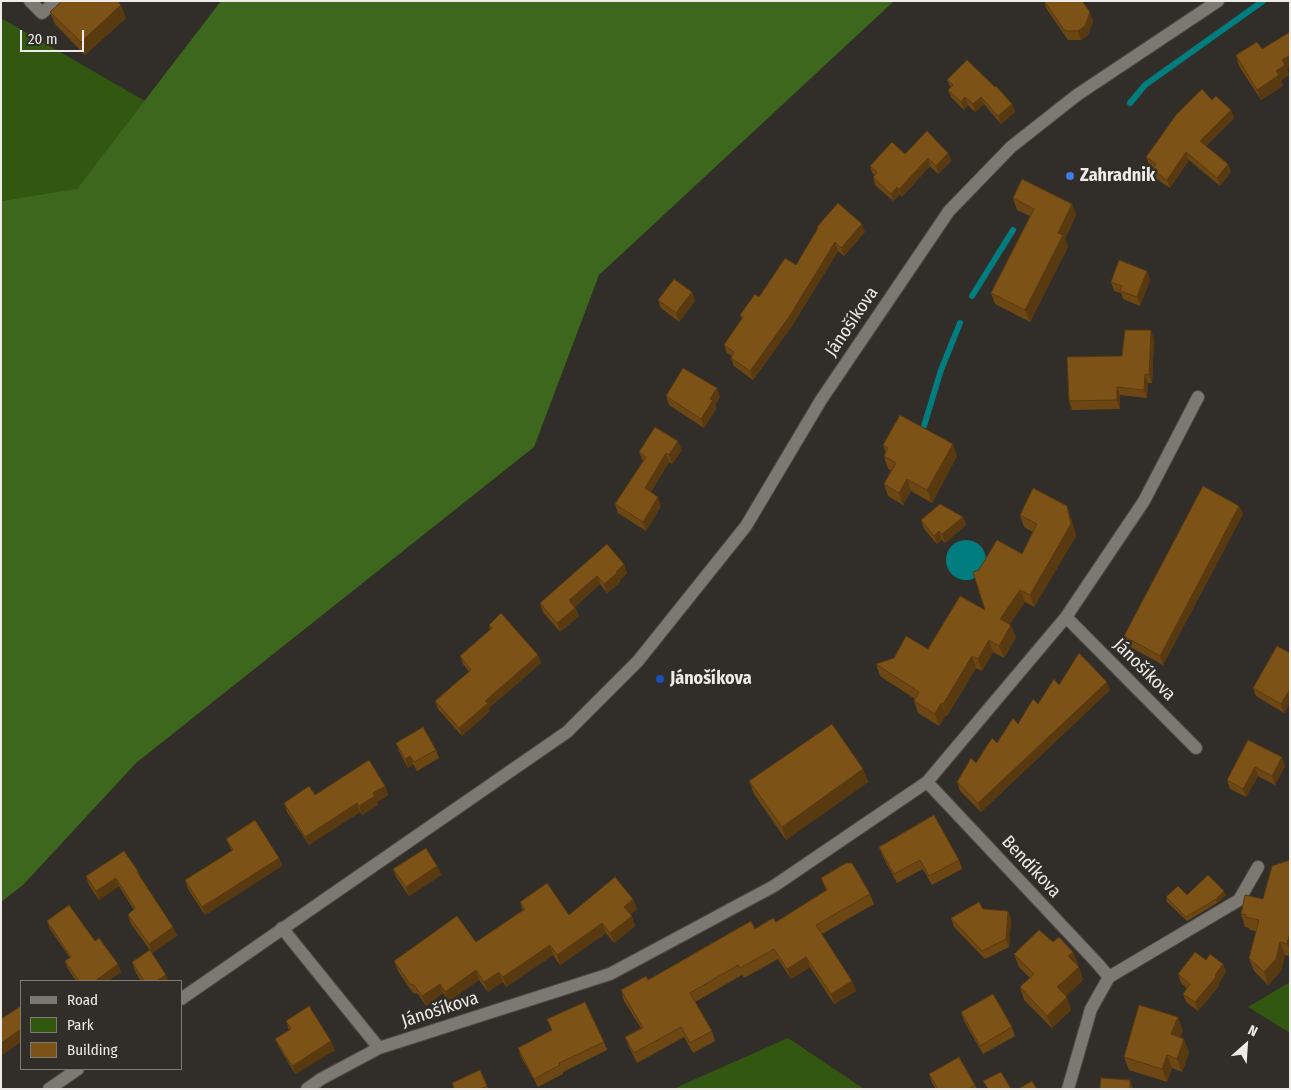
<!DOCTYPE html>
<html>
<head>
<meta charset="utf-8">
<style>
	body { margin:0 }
	#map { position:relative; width:1291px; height:1090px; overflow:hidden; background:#312e29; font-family:"Fira Sans Condensed",sans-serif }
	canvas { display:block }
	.frame { position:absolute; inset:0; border:2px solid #edece8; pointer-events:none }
	.legend { position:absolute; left:20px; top:980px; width:162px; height:90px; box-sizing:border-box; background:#312e29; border:1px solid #7c7a75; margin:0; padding:6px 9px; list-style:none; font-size:15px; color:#edece8 }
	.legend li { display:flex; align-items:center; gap:10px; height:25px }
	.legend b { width:25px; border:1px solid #7c7a75 }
	.north { position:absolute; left:1221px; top:1020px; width:50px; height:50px; -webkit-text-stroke:4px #312e29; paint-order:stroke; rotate:26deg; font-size:14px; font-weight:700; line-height:20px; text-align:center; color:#edece8 }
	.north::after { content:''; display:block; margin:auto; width:18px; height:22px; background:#edece8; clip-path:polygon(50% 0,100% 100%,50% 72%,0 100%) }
	.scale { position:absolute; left:20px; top:30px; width:64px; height:22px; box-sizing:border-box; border:2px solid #edece8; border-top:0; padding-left:6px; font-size:15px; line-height:18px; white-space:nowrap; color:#edece8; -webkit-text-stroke:4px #312e29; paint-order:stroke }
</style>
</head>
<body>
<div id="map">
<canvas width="1291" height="1090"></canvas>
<div class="frame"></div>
<ul class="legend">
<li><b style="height:6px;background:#7c7973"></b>Road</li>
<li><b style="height:14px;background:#315710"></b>Park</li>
<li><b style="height:14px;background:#7d5217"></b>Building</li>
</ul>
<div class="north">N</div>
<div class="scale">20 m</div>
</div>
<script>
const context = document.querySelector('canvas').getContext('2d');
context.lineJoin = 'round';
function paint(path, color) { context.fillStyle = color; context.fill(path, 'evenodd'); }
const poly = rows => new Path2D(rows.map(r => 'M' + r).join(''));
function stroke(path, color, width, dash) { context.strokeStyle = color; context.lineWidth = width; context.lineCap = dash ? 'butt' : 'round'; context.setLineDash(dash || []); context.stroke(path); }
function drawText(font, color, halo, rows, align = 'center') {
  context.font = font + ' "Fira Sans Condensed",sans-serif'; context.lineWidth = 5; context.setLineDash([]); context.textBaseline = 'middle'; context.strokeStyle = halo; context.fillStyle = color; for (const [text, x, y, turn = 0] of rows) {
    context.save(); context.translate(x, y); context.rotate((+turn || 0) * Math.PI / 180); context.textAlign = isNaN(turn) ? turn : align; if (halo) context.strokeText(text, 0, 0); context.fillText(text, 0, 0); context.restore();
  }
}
paint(poly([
	[1,18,145,101,77,190,1,201],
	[1290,982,1290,1033,1248,1007],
	[788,1038,864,1089,673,1089]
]), '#315710');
paint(poly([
	[221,1,894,1,599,275,534,447,136,763,23,885,1,902,1,201,77,189]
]), '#3d671c');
paint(poly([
	'946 560a20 20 0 1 1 40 0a20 20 0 1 1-40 0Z'
]), '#007e7f');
stroke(poly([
	[1130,103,1145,85,1263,1],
	[972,296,1013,230],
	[924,426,941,370,960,323]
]), '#007e7f', 6);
const minor = poly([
	[30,1,42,13,56,1],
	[1066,617,1196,748],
	[927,782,1098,964,1109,977],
	[282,928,379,1048,610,974,774,886,927,782,1066,617,1144,501,1198,397],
	[181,999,567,732,638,661,746,526,821,400,949,211,1011,147,1077,95,1218,1],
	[49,1089,78,1069],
	[307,1089,321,1079,379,1048],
	[1068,1089,1091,1009,1109,977,1239,900,1258,867]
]);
stroke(minor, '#4c4945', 14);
stroke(minor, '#7c7973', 12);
paint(poly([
	[1044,1,1082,1,1093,21,1088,35,1081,40,1068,40,1046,8],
	[50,12,126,18,85,55,55,24],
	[1262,49,1287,69,1289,75,1281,80,1283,86,1261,100,1239,66,1236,55],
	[947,80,1012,104,1015,112,1001,124,984,104,975,112,968,105,964,110,951,97,948,90,951,88],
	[1212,100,1231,110,1234,118,1206,146,1228,164,1231,172,1220,186,1189,160,1170,188,1155,178,1152,170,1154,168,1149,164,1146,157],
	[948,153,951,161,938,174,930,166,902,197,900,194,893,201,875,185,873,177,875,175,872,173,870,166,905,154],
	[1013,198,1072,204,1076,215,1065,239,1068,247,1030,322,995,304,991,293,1030,216,1017,210],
	[817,227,865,232,844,256,838,251,792,326,753,380,734,366,731,358,732,356,727,353,724,345,742,319,740,315,759,297,796,265,818,229],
	[1147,271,1150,280,1140,306,1123,299,1121,293,1114,291,1111,282],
	[692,292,695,301,679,322,661,308,658,300],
	[1154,339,1152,383,1148,383,1147,398,1120,395,1120,409,1072,410,1069,401,1122,356],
	[666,396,720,397,715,405,716,409,704,428,669,405],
	[883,445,957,456,932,503,911,491,903,505,888,496,884,484,891,470,888,469,884,456,886,453],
	[682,450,672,464,669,462,651,492,661,506,646,531,618,513,615,504,643,461,639,452],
	[1239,506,1243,514,1163,665,1127,645,1124,636],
	[1020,515,1071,518,1076,536,1034,607,1025,602,1009,624,1016,637,1004,658,993,652,982,671,976,668,947,716,946,715,939,726,918,713,914,701,915,699,880,676,876,664,928,649,985,610,1022,554,1033,532,1024,527],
	[963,517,966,525,945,543,942,540,937,544,924,529,921,520],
	[624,564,627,573,620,580,620,582,607,593,600,584,575,607,579,616,560,632,543,612,540,603],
	[489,625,538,655,541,663,489,708,490,711,462,736,438,709,435,701,469,672,463,664,460,656,490,630],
	[1290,653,1290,703,1284,713,1256,696,1253,688],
	[1059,685,1110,690,981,812,960,791,957,782],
	[1248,740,1285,766,1275,785,1258,776,1246,797,1230,789,1227,780],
	[396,743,436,750,439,758,417,771,413,764,408,768,399,751],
	[863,769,868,782,786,840,754,794,749,781],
	[385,786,388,795,377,802,378,805,362,815,360,812,309,845,287,812,284,803,315,795],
	[226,839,279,858,282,866,205,915,188,889,185,880,232,851],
	[879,847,959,860,962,869,932,885,923,869,897,883,882,855],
	[1290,860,1290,956,1285,955,1281,971,1268,985,1254,971,1249,958,1256,931,1250,930,1249,928,1245,927,1241,914,1263,899],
	[437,866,441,875,409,896,396,877,393,869],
	[138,871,141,878,173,927,177,936,152,953,166,975,168,981,141,981,135,971,132,962,150,950,131,924,128,915,134,910,119,886,99,900,89,885,86,876],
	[821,878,870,894,874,904,822,934,852,981,856,991,834,1004,810,967,791,979,778,959,744,978,742,975,695,1002,712,1031,715,1041,693,1053,684,1037,637,1063,629,1047,625,1037,641,1028,624,1001,621,990,648,980,755,929,776,922,826,890],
	[1187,895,1226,895,1217,903,1187,921,1167,902,1166,897],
	[633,899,637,909,631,914,635,926,614,943,606,933,560,965,553,955,506,987,503,982,488,992,479,980,449,1001,443,993,426,1006,418,994,413,993,398,971,394,961,476,942,523,911,520,902,569,915],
	[983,909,1008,911,1011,919,1009,947,985,959,954,927,951,918],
	[47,921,95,941,121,972,108,981,76,981,68,969,65,961,70,958,50,929],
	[1053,942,1073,952,1078,964,1077,965,1079,967,1083,980,1066,996,1071,1010,1052,1028,1024,1000,1020,987,1030,978,1019,967,1014,954],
	[1206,960,1223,964,1226,972,1219,983,1219,986,1198,1011,1186,1002,1183,994,1187,988,1181,983,1178,974],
	[961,1012,1012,1027,1015,1036,983,1054,964,1021],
	[547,1019,604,1042,607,1050,563,1072,563,1074,538,1087,521,1057,518,1048,552,1030],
	[286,1021,335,1050,295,1074,279,1047,275,1039,289,1030],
	[1183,1030,1180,1037,1189,1052,1182,1072,1172,1068,1167,1082,1129,1070,1124,1057],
	[480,1070,488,1089,454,1089,452,1083],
	[929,1074,975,1085,977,1089,936,1089,932,1083]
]), '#6c4714');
paint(poly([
	[121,5,126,18,85,55,81,42],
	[1090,12,1093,21,1088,35,1081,40,1078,31],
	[1290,55,1290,67,1287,69,1289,75,1281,80,1283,86,1261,100,1257,90,1276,71,1282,60],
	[965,97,968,105,964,110,961,102],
	[981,97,984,104,975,112,973,104],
	[1012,104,1015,112,1001,124,998,116],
	[1231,110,1234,118,1203,149,1200,141],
	[1186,152,1189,160,1170,188,1167,180],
	[948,153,951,161,938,174,936,166],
	[928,158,930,166,902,197,899,189],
	[1228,164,1231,172,1220,186,1217,178],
	[897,187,900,194,893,201,891,194],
	[1072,204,1076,215,1065,239,1068,247,1030,322,1025,310,1058,233],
	[862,224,865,232,844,256,841,248],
	[835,242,838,251,792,326,753,380,750,371],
	[1147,271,1150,280,1140,306,1137,297],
	[692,292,695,301,679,322,676,313],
	[1151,330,1154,339,1152,383,1149,375],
	[1145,374,1148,383,1147,398,1144,390],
	[1117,387,1120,395,1120,409,1117,400],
	[717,388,720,397,715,405,716,409,704,428,701,419,710,399],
	[678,441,682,450,672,464,669,455],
	[953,444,957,456,932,503,927,490],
	[666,453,669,462,648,497,645,488],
	[907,479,911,491,903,505,899,493],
	[658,497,661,506,646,531,643,522],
	[1067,506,1071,518,1076,536,1034,607,1030,595],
	[1239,506,1243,514,1163,665,1160,656],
	[963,517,966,525,945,543,942,534],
	[939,531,942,540,937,544,934,536],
	[624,564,627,573,620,580,620,582,607,593,604,584],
	[597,576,600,584,572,609,569,600],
	[1020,590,1025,602,1005,631,1000,619],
	[575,608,579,616,560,632,557,623],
	[1011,625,1016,637,1004,658,999,646],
	[989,640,993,652,982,671,978,659],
	[538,655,541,663,489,708,490,711,462,736,459,728,485,701],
	[972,656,976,668,947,716,943,704],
	[1107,682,1110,690,981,812,978,803],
	[1290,689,1290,703,1284,713,1281,704],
	[941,703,946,715,939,726,935,714],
	[410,756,413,764,408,768,405,759],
	[1282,757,1285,766,1275,785,1272,776],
	[1255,767,1258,776,1246,797,1243,789],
	[863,769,868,782,786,840,782,827],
	[385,786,388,795,377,802,378,805,362,815,359,806,373,793],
	[357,803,360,812,309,845,305,837],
	[279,858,282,866,205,915,202,907],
	[437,866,441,875,409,896,406,887],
	[116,878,119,886,99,900,96,891],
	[1224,891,1226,895,1217,903,1216,899],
	[633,899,637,909,628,917,624,907],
	[1008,911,1011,919,1009,947,1006,939],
	[632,916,635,926,614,943,610,933],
	[602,923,606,933,560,965,557,955],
	[173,927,177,936,152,953,149,944],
	[1290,933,1290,951,1287,944],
	[1280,942,1285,955,1281,971,1268,985,1264,972],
	[550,945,553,955,506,987,503,977],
	[1073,952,1078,964,1073,969,1068,956],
	[806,957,810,967,791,979,787,969],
	[118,964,121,972,108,981,95,981],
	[1223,964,1226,972,1219,983,1219,986,1198,1011,1195,1002],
	[1079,967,1083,980,1062,1000,1057,987],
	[476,970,479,980,449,1001,445,992],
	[499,972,503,982,488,992,484,982],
	[166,975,168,981,156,981],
	[852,981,856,991,834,1004,831,994],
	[440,984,443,993,426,1006,422,996],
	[1067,997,1071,1010,1052,1028,1047,1016],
	[1178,1017,1183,1030,1176,1047,1171,1034],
	[21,1029,21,1042,1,1056,1,1043],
	[1184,1039,1189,1052,1182,1072,1177,1059],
	[331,1041,335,1050,295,1074,292,1066],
	[1167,1055,1172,1068,1167,1082,1162,1069],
	[1130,1080,1133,1089,1130,1089]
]), '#583910');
const building = poly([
	[62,1,117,1,121,5,81,42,50,12,62,1],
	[1044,1,1082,1,1090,12,1085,26,1078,31,1065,31,1044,1],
	[1290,32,1290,55,1282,60,1285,65,1276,71,1279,75,1257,90,1236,55,1257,42,1262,49,1290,32],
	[967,60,995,87,996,86,1012,104,998,116,981,97,973,104,965,97,961,102,948,90,953,85,947,80,967,60],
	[1202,89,1212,100,1216,96,1231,110,1200,141,1228,164,1217,178,1186,152,1167,180,1152,170,1156,164,1146,157,1176,115,1202,89],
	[927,131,948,153,936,166,928,158,899,189,897,187,891,194,873,177,877,172,870,166,892,142,905,154,927,131],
	[1022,179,1072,204,1058,233,1063,235,1025,310,991,293,1034,209,1013,198,1022,179],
	[838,203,862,224,841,248,835,242,789,317,750,371,731,358,734,352,724,345,743,317,740,315,755,294,759,297,785,258,796,265,818,228,817,227,838,203],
	[1119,260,1147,271,1137,297,1120,291,1122,286,1111,282,1119,260],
	[674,279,692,292,676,313,658,300,674,279],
	[1125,330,1151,330,1149,375,1145,374,1144,390,1117,387,1117,400,1069,401,1067,357,1122,356,1125,330],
	[683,368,717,388,710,399,713,400,701,419,666,396,683,368],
	[900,415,953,444,927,490,907,479,899,493,884,484,896,463,884,456,888,448,883,445,900,415],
	[655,427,678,441,669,455,666,453,645,488,658,497,643,522,615,504,646,457,639,452,655,427],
	[1203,486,1239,506,1160,656,1124,636,1203,486],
	[1033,488,1067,506,1071,524,1030,595,1020,590,1000,619,1011,625,999,646,989,640,978,659,972,656,943,704,941,703,935,714,914,701,919,692,876,664,894,658,906,636,928,649,960,596,985,610,973,572,979,570,997,540,1022,554,1037,524,1020,515,1033,488],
	[940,504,963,517,942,534,939,531,934,536,921,520,940,504],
	[607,544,624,564,616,572,617,573,604,584,597,576,569,600,575,608,557,623,540,603,607,544],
	[501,613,538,655,485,701,488,703,459,728,435,701,471,670,460,656,492,628,489,625,501,613],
	[1277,646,1290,653,1290,689,1281,704,1253,688,1277,646],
	[1079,653,1107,682,978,803,957,782,971,758,976,763,992,738,997,743,1013,718,1018,724,1033,699,1038,704,1054,679,1059,685,1079,653],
	[832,724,863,769,782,827,749,781,832,724],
	[423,727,436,750,414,762,410,756,405,759,396,743,423,727],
	[1248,740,1282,757,1272,776,1255,767,1243,789,1227,780,1248,740],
	[369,760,385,786,373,793,375,796,359,806,357,803,305,837,284,803,309,786,315,795,369,760],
	[934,815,959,860,929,876,920,860,894,874,879,847,934,815],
	[255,820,279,858,202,907,185,880,233,850,226,839,255,820],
	[426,848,437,866,406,887,393,869,426,848],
	[124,851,138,871,137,872,173,927,149,944,128,915,135,908,116,878,96,891,86,876,124,851],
	[1290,860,1290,933,1287,944,1280,942,1276,959,1264,972,1249,958,1259,920,1245,917,1246,915,1241,914,1245,895,1263,899,1272,866,1290,860],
	[846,863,852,863,870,894,816,925,852,981,831,994,806,957,787,969,774,949,740,968,738,965,690,993,712,1031,690,1043,681,1027,634,1053,625,1037,643,1028,621,990,646,976,648,980,751,921,755,929,773,918,776,922,827,890,821,878,846,863],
	[1208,875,1224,891,1216,899,1186,917,1166,897,1178,886,1187,895,1208,875],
	[615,877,633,899,624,907,632,916,610,933,602,923,557,955,550,945,503,977,499,972,484,982,476,970,445,992,440,984,422,996,414,985,410,984,394,961,457,916,476,942,525,909,520,902,547,883,569,915,615,877],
	[979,902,983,909,1008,911,1006,939,982,951,951,918,979,902],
	[69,905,95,941,99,938,118,964,95,981,79,981,65,961,71,957,47,921,69,905],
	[1039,930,1053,942,1059,937,1073,952,1068,956,1079,967,1057,987,1067,997,1047,1016,1020,987,1034,974,1014,954,1039,930],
	[150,950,166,975,156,981,144,981,132,962,150,950],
	[1195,952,1206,960,1210,954,1223,964,1215,975,1216,977,1195,1002,1183,994,1190,984,1178,974,1195,952],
	[993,994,1012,1027,980,1046,961,1012,993,994],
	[585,1002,604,1042,559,1063,560,1065,534,1079,518,1048,552,1030,547,1019,585,1002],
	[1139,1005,1178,1017,1171,1034,1184,1039,1177,1059,1167,1055,1162,1069,1124,1057,1139,1005],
	[21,1006,21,1029,1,1043,1,1019,21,1006],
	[309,1006,331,1041,292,1066,275,1039,291,1029,286,1021,309,1006],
	[959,1057,975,1085,969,1089,938,1089,929,1074,959,1057],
	[480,1070,487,1086,480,1089,455,1089,452,1083,480,1070],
	[1001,1072,1011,1089,988,1089,983,1081,1001,1072],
	[1101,1078,1130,1080,1130,1089,1100,1089,1101,1078],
	[1032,1081,1037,1089,1018,1089,1032,1081]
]);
paint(building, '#7d5217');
stroke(building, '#583910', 1);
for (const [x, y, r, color] of [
	[1070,176,5,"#3f7fe0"],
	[660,679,5,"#1a4fb4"]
]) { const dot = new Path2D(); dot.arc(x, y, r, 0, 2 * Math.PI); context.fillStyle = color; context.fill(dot); stroke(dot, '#312e29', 2); }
drawText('bold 18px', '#edece8', '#312e29', [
	["Zahradnik",1080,176],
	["Jánošíkova",670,679]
], 'left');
drawText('18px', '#edece8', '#312e29', [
	["Jánošíkova",852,322,-56],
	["Jánošíkova",1144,670,45],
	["Bendíkova",1031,867,47],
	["Jánošíkova",440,1010,-18]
]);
</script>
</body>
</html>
